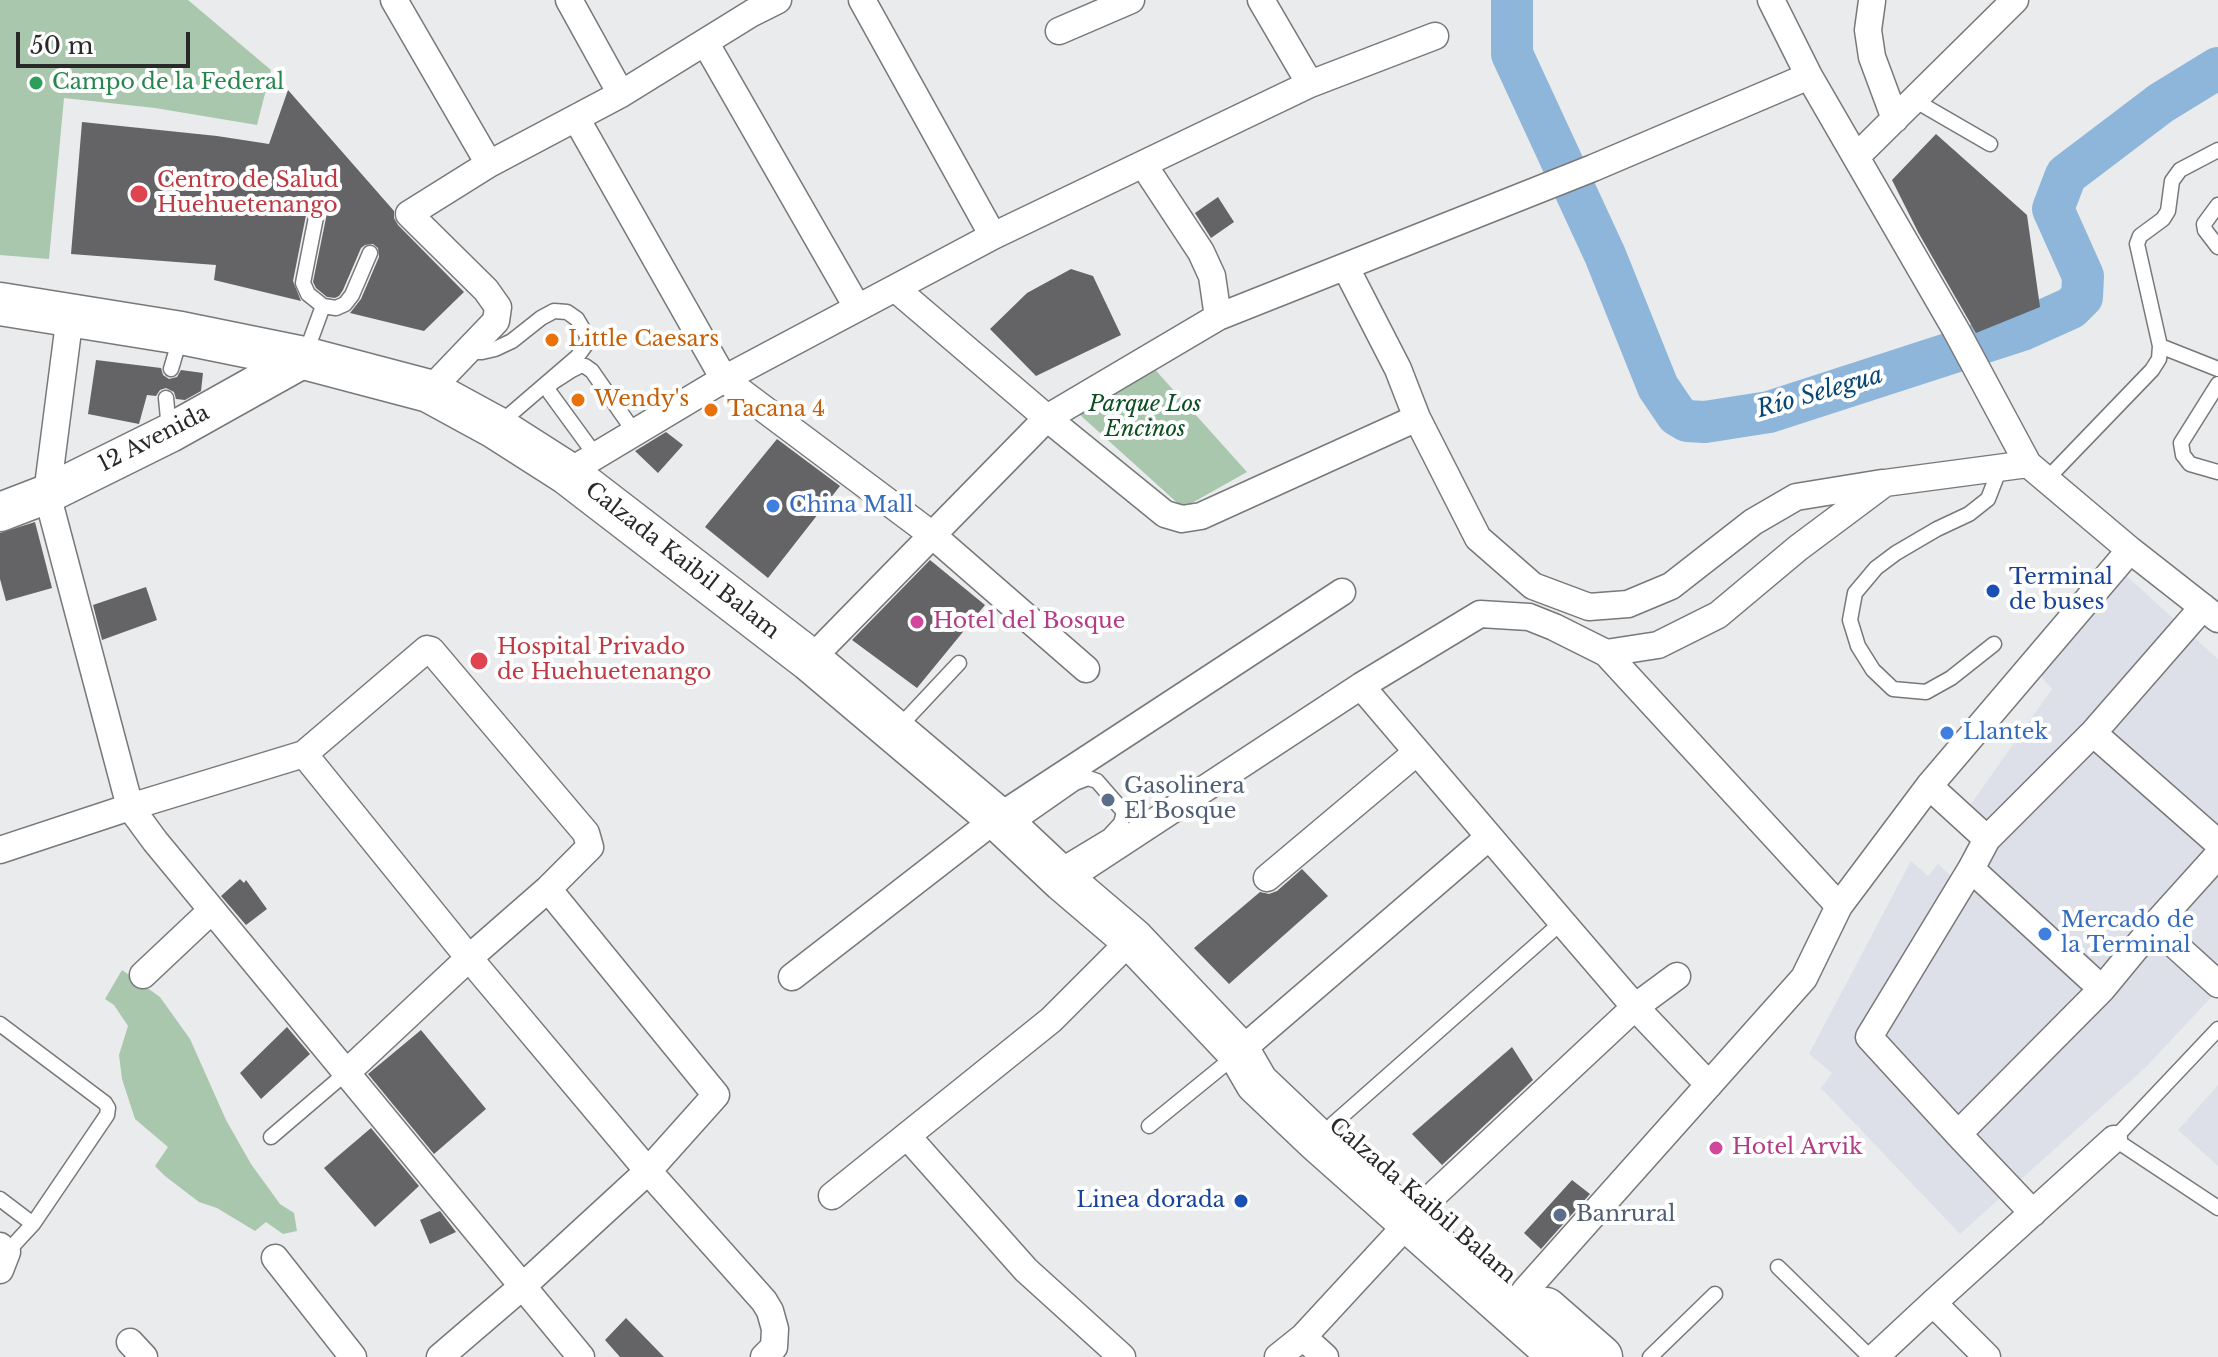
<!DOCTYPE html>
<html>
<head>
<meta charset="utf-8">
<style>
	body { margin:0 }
	#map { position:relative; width:2218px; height:1357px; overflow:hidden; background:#eaebed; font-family:"Libre Baskerville",serif }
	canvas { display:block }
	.scale { position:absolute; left:16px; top:32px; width:174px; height:36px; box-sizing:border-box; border:4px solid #29292a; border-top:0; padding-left:10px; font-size:24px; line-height:28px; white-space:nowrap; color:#29292a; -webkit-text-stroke:6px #fff; paint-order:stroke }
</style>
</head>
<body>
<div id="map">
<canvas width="2218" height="1357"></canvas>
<div class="scale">50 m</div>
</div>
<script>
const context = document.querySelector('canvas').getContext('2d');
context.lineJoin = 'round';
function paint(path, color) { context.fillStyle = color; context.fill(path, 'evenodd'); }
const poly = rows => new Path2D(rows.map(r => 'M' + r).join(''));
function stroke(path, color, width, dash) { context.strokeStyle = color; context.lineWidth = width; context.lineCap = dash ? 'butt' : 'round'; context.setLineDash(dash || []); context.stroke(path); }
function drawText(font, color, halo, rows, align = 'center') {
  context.font = font + ' "Libre Baskerville",serif'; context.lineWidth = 8; context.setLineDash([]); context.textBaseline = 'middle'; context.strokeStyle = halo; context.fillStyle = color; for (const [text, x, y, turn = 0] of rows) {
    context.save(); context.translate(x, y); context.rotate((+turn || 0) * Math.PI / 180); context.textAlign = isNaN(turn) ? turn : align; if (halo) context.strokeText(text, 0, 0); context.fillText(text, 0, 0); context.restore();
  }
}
paint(poly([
	[2122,572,2218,659,2218,990,2145,1068,1960,1234,1821,1088,1832,1073,1809,1054,1911,861,1928,876,1938,864,1953,878,1979,850,1957,824,2052,689,2034,669],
	[2218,1085,2218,1166,2178,1130]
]), '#dde0e9');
paint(poly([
	[0,0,188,0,271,70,257,125,155,108,64,98,49,259,0,255],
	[1150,364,1247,472,1183,508,1079,414],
	[122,970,160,997,190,1039,226,1120,251,1164,280,1204,294,1213,297,1231,283,1234,266,1222,255,1231,217,1208,199,1202,165,1176,155,1166,168,1147,135,1119,122,1079,119,1055,128,1026,114,1005,105,999]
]), '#a9c7ad');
stroke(poly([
	[1512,0,1512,54,1605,255,1658,387,1677,415,1687,421,1705,422,1769,412,2022,330,2071,308,2082,297,2083,276,2053,209,2066,175,2161,103,2218,68]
]), '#8eb6db', 42);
paint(poly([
	[288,90,394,211,394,218,398,225,464,292,424,331,350,313,361,299,379,257,378,248,373,244,365,245,361,248,343,290,339,296,335,298,327,297,316,288,313,282,327,213,326,208,320,202,313,203,307,210,293,281,301,301,214,280,216,265,71,254,82,122,217,136,269,144],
	[1936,134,2027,215,2040,307,1976,333,1918,232,1892,180],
	[1218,197,1234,222,1211,238,1195,213],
	[1071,269,1093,276,1121,335,1036,376,990,329,1027,293],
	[96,360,161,368,163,375,169,379,177,377,181,370,203,373,201,391,185,400,176,399,174,392,166,388,160,390,156,396,147,395,139,424,88,414],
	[666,432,683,445,658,473,635,451],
	[777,439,840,486,768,578,705,527],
	[35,522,52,588,6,601,0,579,0,533],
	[930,560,985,605,917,688,852,640],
	[146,587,157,620,102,640,93,605],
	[1302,869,1328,896,1229,984,1194,948,1260,892,1269,894,1277,891],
	[240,879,244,883,246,880,267,909,246,925,221,896],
	[287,1027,310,1054,261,1099,240,1073],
	[421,1030,486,1109,434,1154,368,1074],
	[1512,1047,1533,1080,1442,1165,1412,1134],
	[371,1128,419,1186,375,1227,324,1168],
	[1572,1180,1590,1194,1541,1249,1524,1233],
	[440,1211,456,1232,430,1244,420,1220],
	[626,1318,664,1357,620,1357,605,1340]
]), '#646466');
const lane = poly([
	[1914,100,1990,144],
	[2218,205,2204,224,2205,230,2218,247],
	[317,212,303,283,308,294,323,306,336,308,345,304,352,295,370,253],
	[2160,346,2218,369],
	[467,352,482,352,495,349,512,341,541,318,554,311,567,312,577,319,587,336,587,343,577,357,499,424],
	[305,355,323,306],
	[171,369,181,335],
	[2218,384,2181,443,2183,455,2190,464,2218,472],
	[166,398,169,429],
	[596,456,550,393,548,387,553,382,570,371,580,366,585,366,592,371,635,433],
	[2047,479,2152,370,2159,359,2160,346,2137,244,2140,236,2163,219,2168,211,2172,181,2180,170,2218,150],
	[1994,644,1951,678,1926,692,1893,689,1873,670,1858,646,1850,620,1855,593,1876,568,1896,553,1937,529,1969,514,1988,499,2000,468],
	[898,728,959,663],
	[1012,827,1075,783,1088,778,1097,781,1124,812,1121,823,1109,836,1056,868],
	[0,1024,105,1103,108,1108,107,1115,33,1224,7,1252],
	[2218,1029,2114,1139,2218,1208],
	[1333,1124,1562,922],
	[1149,1126,1235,1056],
	[271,1137,346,1073],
	[0,1199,33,1224],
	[1778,1267,1870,1357],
	[1650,1357,1715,1294]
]);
const street = poly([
	[394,0,489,164],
	[569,0,621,94],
	[862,0,993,236],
	[1261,0,1310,84],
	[1771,0,1809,76,1956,330,2028,464,2130,550,2218,619],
	[1872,1,1868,30,1872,57,1895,119],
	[1059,31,1131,0],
	[705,42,857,307],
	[576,118,724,379,931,534,1086,669],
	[1857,156,2015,0],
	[1143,164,1201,252,1212,276,1218,317],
	[1346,268,1398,369,1417,418,1478,538,1533,586,1589,607,1628,604,1671,586,1753,522,1796,497,1882,483],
	[896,289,1047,418,1165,514,1182,519,1201,516,1417,418],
	[70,315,47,494,130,807,155,841,581,1357],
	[429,391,496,321,498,307,486,290,409,214,489,164,621,94,752,13,778,0],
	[567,473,724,379,993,236,1310,84,1435,36],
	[1606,653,1839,906],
	[810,660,1047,418,1218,317,1593,168,1809,76],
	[1361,686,1562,922,1635,1007,1709,1085],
	[2093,733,2203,607],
	[304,754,469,958,648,1171,764,1301,770,1311,775,1329,774,1347,764,1357],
	[1929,786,1987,839,1971,869,2102,989,2154,926,2218,984],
	[1987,839,2093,733,2218,843],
	[0,850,130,807,304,754,427,649,431,650,586,833,590,847,548,889,469,958,346,1073],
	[1267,878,1417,752],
	[1064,881,1361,686,1480,614,1529,617,1554,627,1606,653,1658,645,1718,615,1798,548,1885,483,2028,464],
	[2154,926,2218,855],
	[143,975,212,910],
	[792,977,997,818,1342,592],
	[1239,1052,1489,837],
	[1958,1134,1869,1037,1971,869],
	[907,1136,1026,1270,1122,1357],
	[832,1196,1051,1020,1132,939],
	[2033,1213,1958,1134,2102,989],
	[0,1246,7,1252,0,1270],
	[275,1258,353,1357],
	[1525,1291,1804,978,1839,906,1929,786,2130,550],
	[1933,1303,1987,1357],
	[1303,1337,1325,1357],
	[130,1342,144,1357],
	[440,1357,524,1285,648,1171,716,1095,548,889],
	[1278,1357,1303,1337,1437,1192,1635,1007,1677,976],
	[1875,1357,1933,1303,2114,1139]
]);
const secondary = poly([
	[0,512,47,494,170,433,304,358]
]);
const primary = poly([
	[0,304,181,333,304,358,429,391,495,427,567,473,810,660,997,818,1064,881,1132,939,1239,1052,1257,1083,1317,1140,1561,1357],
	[1546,1309,1601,1357]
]);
stroke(lane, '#77787a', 17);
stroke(street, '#77787a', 29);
stroke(secondary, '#77787a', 41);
stroke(primary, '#77787a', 45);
stroke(lane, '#fff', 14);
stroke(street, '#fff', 26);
stroke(secondary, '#fff', 38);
stroke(primary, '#fff', 42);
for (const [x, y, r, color] of [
	[36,83,8,"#2e9e5b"],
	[139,194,10,"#e0444e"],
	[552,340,8,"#e8710a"],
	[578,400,8,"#e8710a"],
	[711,410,8,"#e8710a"],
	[773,506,8,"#3f7fe0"],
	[1993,591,8,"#1a4fb4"],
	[917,622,8,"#d1479c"],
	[479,661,10,"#e0444e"],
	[1947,733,8,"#3f7fe0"],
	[1108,800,8,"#5c6f8a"],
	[2045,934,8,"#3f7fe0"],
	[1716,1148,8,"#d1479c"],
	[1241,1201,8,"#1a4fb4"],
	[1560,1215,8,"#5c6f8a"]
]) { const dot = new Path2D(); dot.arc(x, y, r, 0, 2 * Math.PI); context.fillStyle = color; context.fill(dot); stroke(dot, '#fff', 3); }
drawText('22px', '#27864d', '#fff', [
	["Campo de la Federal",52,83]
], 'left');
drawText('22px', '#be3a42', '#fff', [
	["Centro de Salud",157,181],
	["Huehuetenango",157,206],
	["Hospital Privado",497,648],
	["de Huehuetenango",497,673]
], 'left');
drawText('22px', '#c56008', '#fff', [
	["Little Caesars",568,340],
	["Wendy's",594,400],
	["Tacana 4",727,410]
], 'left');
drawText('italic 22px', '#0a4e21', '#fff', [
	["Parque Los",1145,405],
	["Encinos",1145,430]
]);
drawText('22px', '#29292a', '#fff', [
	["12 Avenida",154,439,-27],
	["Calzada Kaibil Balam",682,561,38],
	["Calzada Kaibil Balam",1422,1201,41]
]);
drawText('22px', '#366cbe', '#fff', [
	["China Mall",789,506],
	["Llantek",1963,733],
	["Mercado de",2061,921],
	["la Terminal",2061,946]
], 'left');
drawText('22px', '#164399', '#fff', [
	["Terminal",2009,578],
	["de buses",2009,603],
	["Linea dorada",1225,1201,"right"]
], 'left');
drawText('22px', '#b23c85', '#fff', [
	["Hotel del Bosque",933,622],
	["Hotel Arvik",1732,1148]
], 'left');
drawText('22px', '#4e5e75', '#fff', [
	["Gasolinera",1124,787],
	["El Bosque",1124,812],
	["Banrural",1576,1215]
], 'left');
drawText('italic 24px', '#064776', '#fff', [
	["Río Selegua",1820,393,-16]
]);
</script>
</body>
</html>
